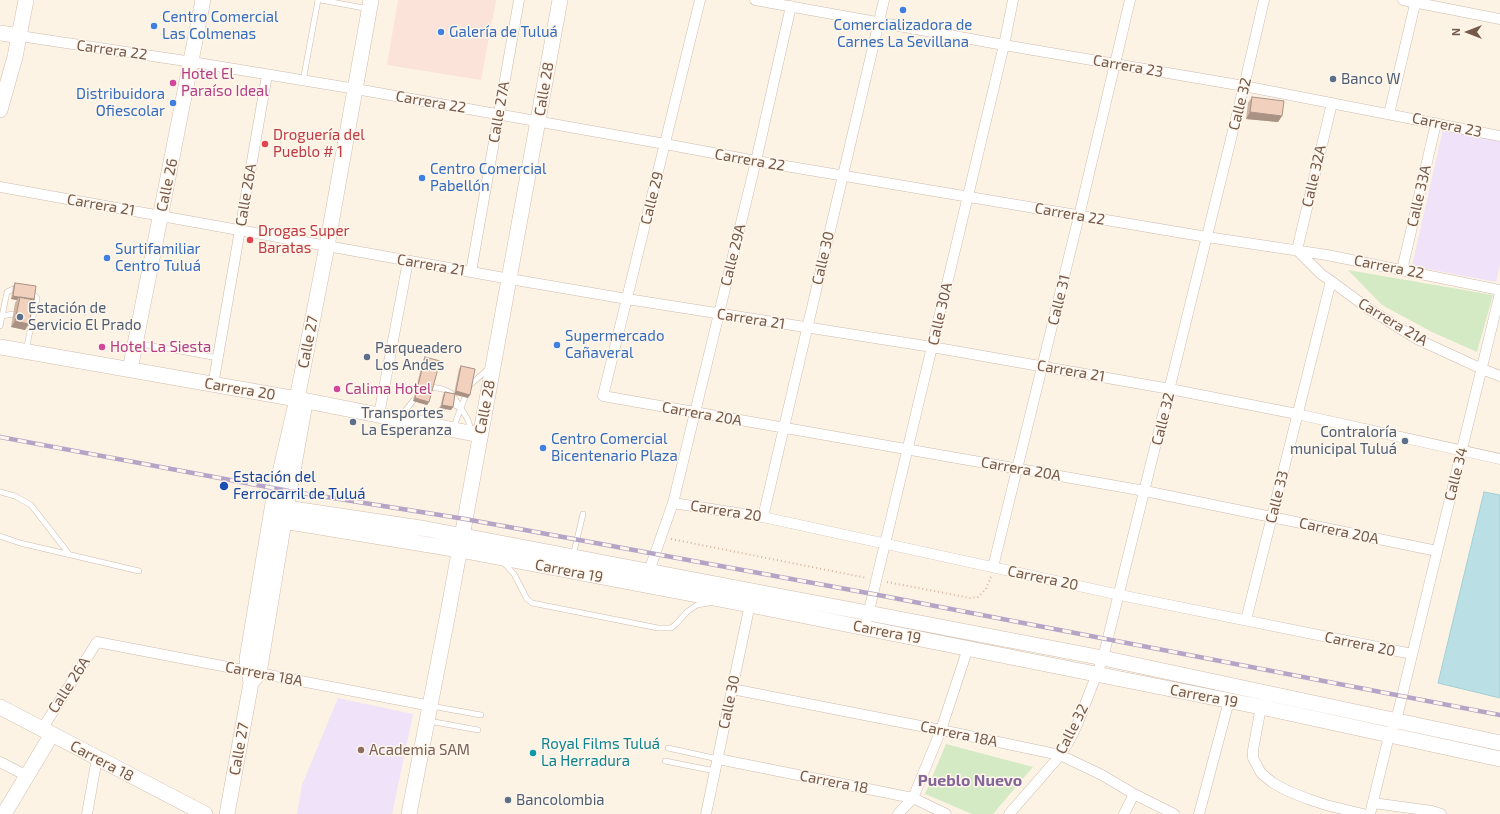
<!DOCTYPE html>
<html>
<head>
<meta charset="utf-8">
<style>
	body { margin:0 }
	#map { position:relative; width:1500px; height:814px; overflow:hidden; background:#fcf3e5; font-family:"Exo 2",sans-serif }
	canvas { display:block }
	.north { position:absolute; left:1448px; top:12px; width:40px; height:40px; -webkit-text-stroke:3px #fff7ec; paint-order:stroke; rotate:270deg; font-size:11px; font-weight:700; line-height:16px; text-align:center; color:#75594b }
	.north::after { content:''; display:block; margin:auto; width:14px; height:18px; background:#75594b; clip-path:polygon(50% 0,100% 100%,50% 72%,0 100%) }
</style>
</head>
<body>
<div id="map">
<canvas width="1500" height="814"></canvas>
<div class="north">N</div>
</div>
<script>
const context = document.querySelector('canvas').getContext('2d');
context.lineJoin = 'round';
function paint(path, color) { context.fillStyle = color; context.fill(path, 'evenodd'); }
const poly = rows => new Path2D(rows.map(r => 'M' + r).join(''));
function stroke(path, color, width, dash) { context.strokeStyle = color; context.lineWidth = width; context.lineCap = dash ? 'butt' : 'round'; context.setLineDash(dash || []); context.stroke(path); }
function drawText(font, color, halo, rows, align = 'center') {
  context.font = font + ' "Exo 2",sans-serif'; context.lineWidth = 3; context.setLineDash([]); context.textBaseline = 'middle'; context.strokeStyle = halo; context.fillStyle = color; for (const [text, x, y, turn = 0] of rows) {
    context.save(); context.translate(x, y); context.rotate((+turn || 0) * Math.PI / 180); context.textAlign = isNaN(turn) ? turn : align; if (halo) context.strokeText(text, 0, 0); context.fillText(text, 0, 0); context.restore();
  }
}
paint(poly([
	[398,0,496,0,481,80,387,65]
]), '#fce3d9');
paint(poly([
	[1443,129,1500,141,1500,265,1496,282,1412,266],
	[338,698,413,714,392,814,297,814,302,785]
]), '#f0e2f8');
paint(poly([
	[1348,270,1493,295,1477,352,1432,332,1382,305],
	[946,744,1033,767,993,814,972,814,925,794]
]), '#d4eac4');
const water = poly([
	[1484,492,1500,495,1500,698,1438,683,1484,492]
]);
paint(water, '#bae0e6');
stroke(water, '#a0d0d7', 1);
const lane = poly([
	[321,0,369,9],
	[303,81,318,0],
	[2,316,13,314],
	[0,326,7,292,13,289],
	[136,343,218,358],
	[26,350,37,298,33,294],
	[471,384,488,369],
	[431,387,443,389,451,393,461,408],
	[452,404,461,408,468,420,471,430],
	[400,417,413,401],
	[427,423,443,408],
	[453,429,465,397],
	[0,492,15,496,31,505,69,554],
	[0,536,20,543,139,571],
	[573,556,583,514],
	[504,563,514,574,527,599,532,603,658,628,671,628,675,625,688,611,697,605,709,603],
	[431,706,481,715],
	[429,721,478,730],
	[668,748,718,759],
	[665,761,715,771]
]);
const street = poly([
	[700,0,603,396,1145,491,1437,551],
	[755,0,1004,45,1244,86,1500,136],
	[1403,0,1500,19],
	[20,36,192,62,356,89,665,144,756,161,1207,237,1327,255,1500,290],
	[1332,103,1297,250,1321,274,1331,281,1369,309,1417,339,1482,369,1500,376],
	[1389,114,1416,0],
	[0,187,510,279,627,299,932,347,1170,389,1297,414,1500,459],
	[1402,270,1436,123],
	[471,272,519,0],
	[213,385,267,75],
	[379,415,408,261],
	[673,503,763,517,1120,595,1412,654],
	[763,517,884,0],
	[993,567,1079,216,1130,0],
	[649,571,673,503,756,161,791,6],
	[867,619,1004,45,1013,0],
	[1246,620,1331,281],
	[732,689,941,730,1060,755,1102,775,1134,794,1174,814],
	[1261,707,1253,750,1253,758,1261,773,1273,783,1288,791,1308,799,1326,805,1363,814],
	[42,729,97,642,431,706],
	[718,759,913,798,946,814],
	[0,762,27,776],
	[1373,803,1432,811,1441,814],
	[87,814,97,758],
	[706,814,751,599],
	[898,814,913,798,941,730,968,648],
	[1009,814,1057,759,1068,743,1077,725,1103,658,1244,86,1264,0],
	[1124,814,1134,794],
	[1199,814,1229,701],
	[1370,814,1389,736,1396,721,1500,293]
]);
const secondary = poly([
	[0,33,20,36],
	[0,110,15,57,26,0],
	[0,347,297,399,480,435],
	[130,370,203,0],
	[273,506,427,529,868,613,1103,658,1500,743],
	[271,519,460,550,750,605,1261,707,1500,759],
	[251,683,259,673,284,521,304,409],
	[0,707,205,814],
	[4,814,52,734],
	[227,814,251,683,247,659,273,503,297,399,327,246,371,0],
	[409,814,448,613,560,0]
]);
stroke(lane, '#cebaac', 6);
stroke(street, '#cebaac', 11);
stroke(secondary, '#d3bcac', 16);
stroke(poly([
	[671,539,867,578],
	[887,582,970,598,978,597,986,589,991,577]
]), '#d6b4a0', 2, [1, 3]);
stroke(lane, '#fff', 5);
stroke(street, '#fff', 10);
stroke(secondary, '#fff', 15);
const rail = poly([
	[0,437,289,491,465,519,873,594,1500,715]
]);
stroke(rail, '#b5a4c6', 4.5);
stroke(rail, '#fff7ec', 3, [9]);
paint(poly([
	[1252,97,1282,116,1278,122,1246,119,1248,103],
	[15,283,33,300,25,330,11,327,15,303,17,300,11,299,13,286],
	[425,357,429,402,427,405,413,401,423,360],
	[461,366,468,398,455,395,453,407,451,410,440,408,443,395,445,392,454,394,459,369]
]), '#cfb4a3');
paint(poly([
	[1250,112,1282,116,1278,122,1246,119],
	[13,296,19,297,17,300,11,299],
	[15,321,29,324,25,330,11,327],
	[456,391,470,395,468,398,454,394],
	[415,398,429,402,427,405,413,401],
	[442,405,453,407,451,410,440,408]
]), '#a99284');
const building = poly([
	[1252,97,1284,101,1282,116,1250,112,1252,97],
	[15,283,36,286,34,300,13,296,15,283],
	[20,297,34,299,29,324,15,321,20,297],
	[425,357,440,361,429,402,415,398,425,357],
	[461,366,475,369,470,395,456,391,461,366],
	[445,392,455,394,453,407,442,405,445,392]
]);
paint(building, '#f1d1bd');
stroke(building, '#a99284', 1);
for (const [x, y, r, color] of [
	[903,10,4,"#3f7fe0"],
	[154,26,4,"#3f7fe0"],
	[441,32,4,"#3f7fe0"],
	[1333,79,4,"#5c6f8a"],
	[173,83,4,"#d1479c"],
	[173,103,4,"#3f7fe0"],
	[265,144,4,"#e0444e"],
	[422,178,4,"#3f7fe0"],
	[250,240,4,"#e0444e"],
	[107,258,4,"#3f7fe0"],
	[20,317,4,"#5c6f8a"],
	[557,345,4,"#3f7fe0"],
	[102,347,4,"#d1479c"],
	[367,357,4,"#5c6f8a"],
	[337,389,4,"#d1479c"],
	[353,422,4,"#5c6f8a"],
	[1405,441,4,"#5c6f8a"],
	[543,448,4,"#3f7fe0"],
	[224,486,5,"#1a4fb4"],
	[361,750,4,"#8d6e63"],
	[533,753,4,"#0f9aa8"],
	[508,800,4,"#5c6f8a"]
]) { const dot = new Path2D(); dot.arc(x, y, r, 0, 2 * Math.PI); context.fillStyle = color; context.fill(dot); stroke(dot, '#fff7ec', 1.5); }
drawText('15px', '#366cbe', '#fff7ec', [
	["Centro Comercial",162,17],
	["Las Colmenas",162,34],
	["Comercializadora de",903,25,"center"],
	["Carnes La Sevillana",903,42,"center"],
	["Galería de Tuluá",449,32],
	["Distribuidora",165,94,"right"],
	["Ofiescolar",165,111,"right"],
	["Centro Comercial",430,169],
	["Pabellón",430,186],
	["Surtifamiliar",115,249],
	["Centro Tuluá",115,266],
	["Supermercado",565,336],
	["Cañaveral",565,353],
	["Centro Comercial",551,439],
	["Bicentenario Plaza",551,456]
], 'left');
drawText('15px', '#75594b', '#fff7ec', [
	["Carrera 22",112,50,8],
	["Carrera 23",1128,66,10],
	["Calle 28",544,89,-80],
	["Carrera 22",431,102,10],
	["Calle 32",1240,104,-76],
	["Calle 27A",499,112,-80],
	["Carrera 23",1447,125,12],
	["Carrera 22",750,160,10],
	["Calle 32A",1314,176,-77],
	["Calle 26",167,185,-78],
	["Calle 26A",246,195,-80],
	["Calle 33A",1419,196,-77],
	["Calle 29",652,198,-76],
	["Carrera 21",101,205,10],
	["Carrera 22",1070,214,10],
	["Calle 29A",733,255,-76],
	["Calle 30",823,258,-77],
	["Carrera 21",431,265,10],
	["Carrera 22",1389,267,11],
	["Calle 31",1059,300,-76],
	["Calle 30A",940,314,-77],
	["Carrera 21",751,319,9],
	["Carrera 21A",1393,322,31],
	["Calle 27",308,342,-79],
	["Carrera 21",1071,371,10],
	["Carrera 20",240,389,10],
	["Calle 28",485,407,-79],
	["Carrera 20A",702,414,10],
	["Calle 32",1163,419,-76],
	["Carrera 20A",1021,469,10],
	["Calle 34",1456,474,-76],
	["Calle 33",1277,497,-76],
	["Carrera 20",726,511,9],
	["Carrera 20A",1339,531,12],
	["Carrera 19",569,571,11],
	["Carrera 20",1043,578,12],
	["Carrera 19",887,632,11],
	["Carrera 20",1360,644,12],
	["Carrera 18A",264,674,11],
	["Calle 26A",69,685,-57],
	["Carrera 19",1204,696,11],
	["Calle 30",729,702,-78],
	["Calle 32",1072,729,-63],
	["Carrera 18A",959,734,12],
	["Calle 27",239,749,-80],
	["Carrera 18",102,761,28],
	["Carrera 18",834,782,11]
]);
drawText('15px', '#b23c85', '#fff7ec', [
	["Hotel El",181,74],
	["Paraíso Ideal",181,91],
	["Hotel La Siesta",110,347],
	["Calima Hotel",345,389]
], 'left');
drawText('15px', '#4e5e75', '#fff7ec', [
	["Banco W",1341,79],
	["Estación de",28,308],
	["Servicio El Prado",28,325],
	["Parqueadero",375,348],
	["Los Andes",375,365],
	["Transportes",361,413],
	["La Esperanza",361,430],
	["Contraloría",1397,432,"right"],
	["municipal Tuluá",1397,449,"right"],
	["Bancolombia",516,800]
], 'left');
drawText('15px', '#be3a42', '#fff7ec', [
	["Droguería del",273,135],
	["Pueblo # 1",273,152],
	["Drogas Super",258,231],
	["Baratas",258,248]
], 'left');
drawText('15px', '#164399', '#fff7ec', [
	["Estación del",233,477],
	["Ferrocarril de Tuluá",233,494]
], 'left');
drawText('15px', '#0d838f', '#fff7ec', [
	["Royal Films Tuluá",541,744],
	["La Herradura",541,761]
], 'left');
drawText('15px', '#785e54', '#fff7ec', [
	["Academia SAM",369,750]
], 'left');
drawText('bold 16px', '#866698', '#fff7ec', [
	["Pueblo Nuevo",970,781]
]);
</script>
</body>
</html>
